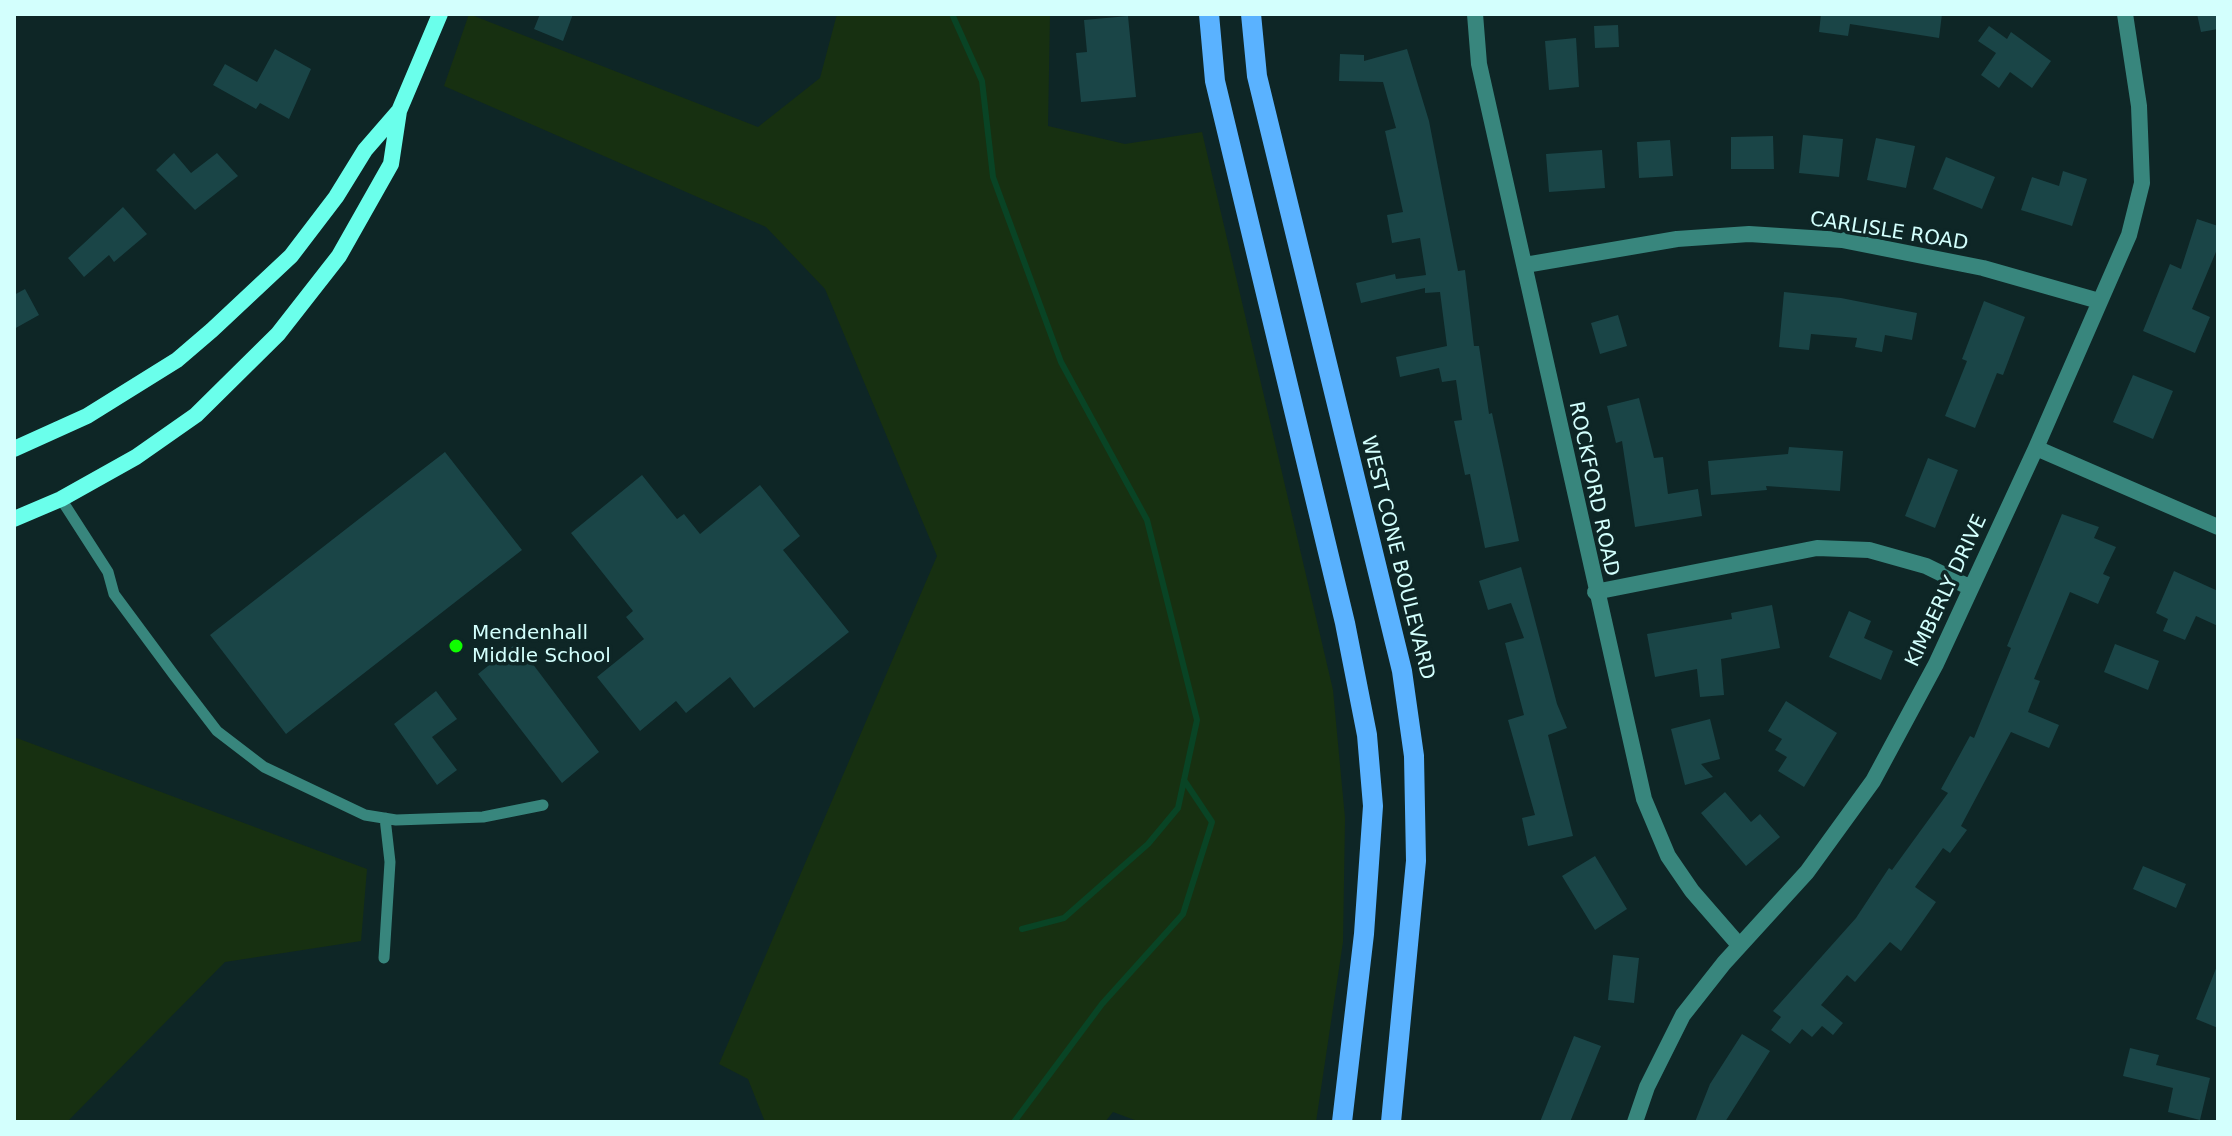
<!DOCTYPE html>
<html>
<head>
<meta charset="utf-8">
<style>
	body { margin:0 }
	#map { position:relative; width:2232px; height:1136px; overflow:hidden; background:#0e2626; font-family:"DejaVu Sans",sans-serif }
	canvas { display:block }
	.frame { position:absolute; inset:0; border:16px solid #d3fffd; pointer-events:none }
</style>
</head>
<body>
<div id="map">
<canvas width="2232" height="1136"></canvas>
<div class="frame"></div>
</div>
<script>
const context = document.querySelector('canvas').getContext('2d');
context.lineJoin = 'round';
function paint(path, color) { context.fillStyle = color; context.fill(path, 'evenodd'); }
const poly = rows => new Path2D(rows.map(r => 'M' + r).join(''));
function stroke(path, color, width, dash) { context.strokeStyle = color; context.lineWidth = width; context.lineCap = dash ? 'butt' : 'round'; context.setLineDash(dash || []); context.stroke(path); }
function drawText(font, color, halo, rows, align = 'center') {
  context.font = font + ' "DejaVu Sans",sans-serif'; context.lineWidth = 7; context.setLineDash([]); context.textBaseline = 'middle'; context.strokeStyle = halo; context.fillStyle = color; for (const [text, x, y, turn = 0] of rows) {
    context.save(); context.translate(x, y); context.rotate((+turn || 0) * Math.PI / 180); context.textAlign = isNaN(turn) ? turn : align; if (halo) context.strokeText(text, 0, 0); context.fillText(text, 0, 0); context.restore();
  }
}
paint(poly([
	[469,14,758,127,820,78,837,14,1050,14,1048,126,1125,144,1202,132,1333,690,1345,818,1343,942,1316,1122,1140,1122,1113,1112,1105,1122,765,1122,748,1079,719,1064,937,556,825,289,766,227,444,86],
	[14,737,367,869,361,941,225,962,67,1122,14,1122]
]), '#173011');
stroke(poly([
	[952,14,982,81,993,177,1061,362,1147,520,1197,720,1178,808,1148,844,1064,918,1022,929],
	[1014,1122,1102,1004,1183,914,1212,822,1184,780]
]), '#094425', 6);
paint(poly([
	[540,14,573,14,563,41,534,29],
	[1821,14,1942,14,1939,38,1850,24,1848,36,1819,32],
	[2197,14,2218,14,2218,29,2201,32],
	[1128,16,1136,97,1081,102,1076,53,1087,52,1084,20],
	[1618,25,1619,47,1595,48,1594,26],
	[1989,26,2007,39,2011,32,2051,61,2032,88,2010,72,1999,88,1981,75,1996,53,1978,41],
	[1576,38,1579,87,1549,90,1545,41],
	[275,49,311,69,289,119,260,103,256,109,213,85,225,64,257,82],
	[1407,49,1429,121,1458,271,1465,270,1474,346,1479,346,1489,414,1492,413,1519,541,1485,548,1470,474,1465,475,1454,421,1462,420,1456,380,1442,382,1439,368,1400,377,1396,357,1447,346,1440,292,1425,293,1425,288,1361,303,1356,283,1395,274,1396,279,1426,275,1420,238,1392,243,1387,215,1403,212,1385,131,1396,128,1383,82,1339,81,1340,54,1364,55,1364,61],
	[1803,135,1843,139,1839,177,1799,173],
	[1773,136,1774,169,1731,169,1731,137],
	[1876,138,1915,146,1906,188,1867,180],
	[1670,140,1673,176,1639,178,1637,142],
	[1602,150,1605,188,1549,192,1546,154],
	[174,153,191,173,217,153,238,176,195,210,156,170],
	[1946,157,1995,177,1982,209,1933,189],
	[2063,171,2087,179,2072,226,2021,210,2032,177,2059,186],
	[123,207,147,234,114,262,109,255,84,277,68,258],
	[2197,219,2218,226,2218,247,2192,309,2210,317,2195,353,2143,331,2170,264,2181,269],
	[25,289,39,315,14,329,14,295],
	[1784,292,1841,298,1917,313,1912,340,1885,335,1882,352,1855,347,1857,338,1811,334,1809,350,1779,347],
	[1984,301,2025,317,2003,375,1997,373,1975,428,1945,416,1967,361,1962,359],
	[1618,315,1627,346,1600,354,1591,323],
	[2133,375,2173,391,2153,439,2113,422],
	[1639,398,1654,458,1663,457,1668,494,1698,489,1702,516,1635,527,1622,441,1616,443,1607,406],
	[1789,447,1843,451,1840,491,1766,486,1767,490,1711,495,1708,461,1788,454],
	[445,452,522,550,286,734,210,635],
	[1928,458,1958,470,1935,528,1905,516],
	[642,475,677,519,684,514,700,534,760,485,800,536,783,550,849,632,754,708,730,677,686,713,676,701,640,731,597,677,644,639,626,617,633,611,571,533],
	[2062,514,2099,527,2094,538,2116,547,2103,574,2110,577,2098,604,2070,592,2034,679,2040,681,2028,712,2059,725,2049,748,2011,732,1961,826,1967,830,1950,853,1943,848,1915,887,1936,902,1920,925,1901,951,1890,942,1855,982,1847,975,1821,1005,1843,1023,1833,1035,1822,1026,1812,1037,1802,1029,1790,1044,1771,1030,1781,1017,1773,1011,1856,918,1889,868,1892,870,1948,793,1941,789,1970,736,1974,738,2011,648,2007,646],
	[1521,567,1557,704,1567,728,1548,735,1573,836,1528,846,1522,818,1535,815,1508,720,1524,715,1505,643,1524,638,1511,603,1488,610,1479,581],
	[2174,571,2218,591,2218,626,2196,616,2185,640,2163,631,2168,619,2156,613],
	[1772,605,1780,648,1721,659,1724,695,1700,697,1697,669,1655,677,1647,634,1732,619,1731,613],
	[1849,611,1871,621,1864,638,1893,651,1881,680,1829,657],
	[517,643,599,752,562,783,478,674],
	[2115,644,2159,661,2148,690,2104,672],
	[436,691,457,719,432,737,457,770,437,785,394,724],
	[1786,701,1837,733,1804,787,1778,771,1787,757,1775,750,1782,739,1768,731],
	[1710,719,1720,759,1701,764,1713,777,1685,785,1671,729],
	[1725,792,1751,822,1760,814,1780,837,1746,866,1701,813],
	[1595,856,1627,909,1595,930,1562,876],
	[2143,866,2186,884,2176,908,2133,889],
	[1613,955,1639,958,1634,1003,1608,1000],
	[2217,966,2218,966,2218,1028,2196,1019],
	[1742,1034,1770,1051,1725,1122,1695,1122,1710,1084],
	[1574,1036,1601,1046,1570,1122,1540,1122],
	[2130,1048,2159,1055,2156,1065,2210,1078,2200,1120,2168,1112,2173,1088,2123,1076]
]), '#1a4547');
stroke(poly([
	[61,499,108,572,114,594,174,675,217,731,264,767,365,815,396,820,483,817,543,805],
	[384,958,390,862,385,818]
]), '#38867d', 11);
stroke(poly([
	[1475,14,1479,64,1644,799,1668,856,1692,891,1739,945],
	[1525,265,1677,239,1749,234,1842,240,1983,268,2099,301],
	[2036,448,2218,527],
	[1595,592,1817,548,1869,550,1926,566,1971,588],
	[1635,1122,1647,1087,1683,1015,1724,963,1807,872,1873,781,1936,664,2036,448,2129,235,2142,183,2139,106,2125,14]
]), '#38867d', 16);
stroke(poly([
	[14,449,87,416,177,360,212,330,291,256,336,197,365,150,398,112],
	[14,519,61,499,136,457,196,415,278,334,339,256,391,164,399,111,440,14]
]), '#6affeb', 16);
stroke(poly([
	[1209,14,1215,81,1345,623,1367,735,1373,806,1364,934,1342,1122],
	[1251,14,1257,76,1402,671,1414,756,1416,861,1391,1122]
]), '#5ab2ff', 20);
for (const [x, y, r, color] of [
	[456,646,8,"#0ffe00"]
]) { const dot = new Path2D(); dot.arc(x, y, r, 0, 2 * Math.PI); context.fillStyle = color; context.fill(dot); stroke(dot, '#0e2626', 3); }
drawText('20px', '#d3fffd', '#0e2626', [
	["CARLISLE ROAD",1889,232,9],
	["ROCKFORD ROAD",1593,489,78],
	["WEST CONE BOULEVARD",1397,558,76],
	["KIMBERLY DRIVE",1947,591,-65]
]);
drawText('20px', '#d3fffd', '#0e2626', [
	["Mendenhall",472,634],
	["Middle School",472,657]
], 'left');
</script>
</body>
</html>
